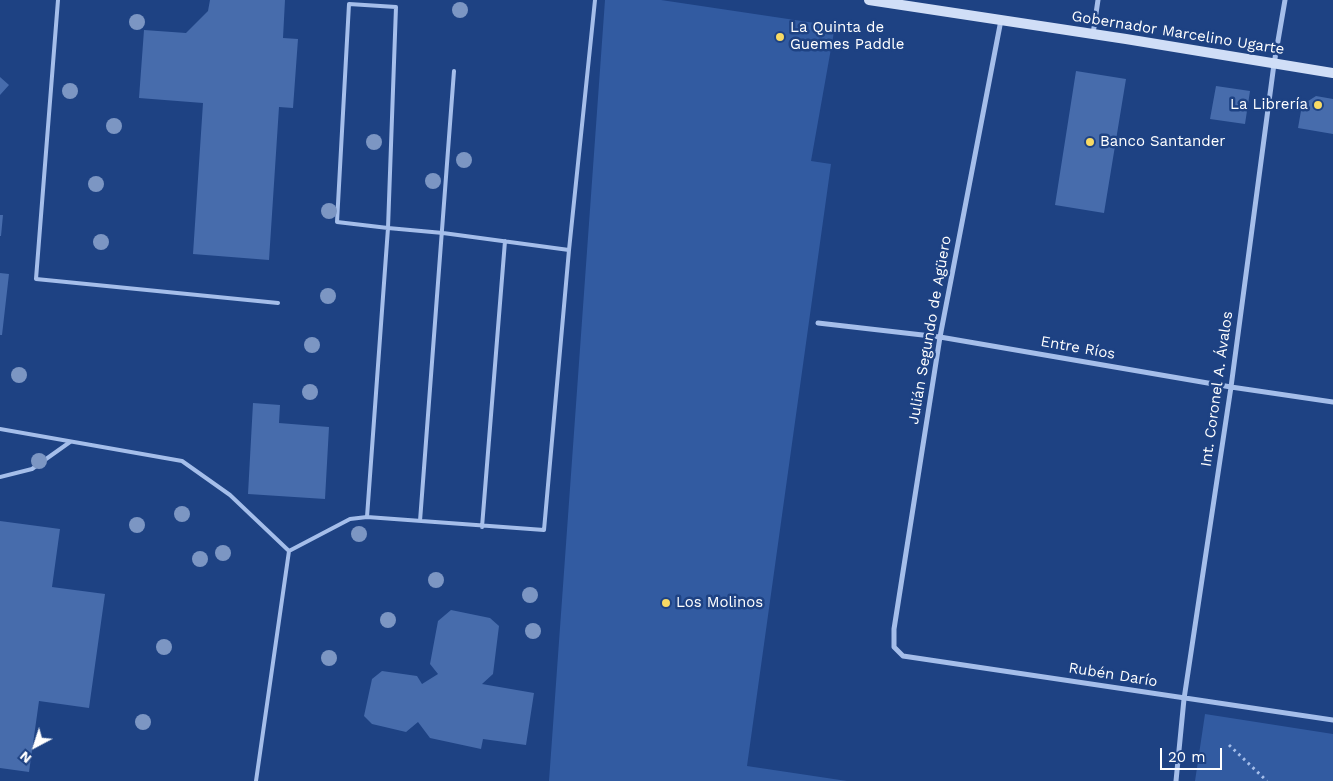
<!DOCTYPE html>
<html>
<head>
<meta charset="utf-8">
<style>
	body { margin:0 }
	#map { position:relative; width:1333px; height:781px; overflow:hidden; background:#1e4283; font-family:"Work Sans",sans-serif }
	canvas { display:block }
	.north { position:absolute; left:10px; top:721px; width:50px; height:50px; -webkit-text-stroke:4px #1e4283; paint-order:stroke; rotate:220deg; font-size:14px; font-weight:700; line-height:20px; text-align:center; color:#fff }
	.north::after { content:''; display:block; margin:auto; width:18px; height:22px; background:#fff; clip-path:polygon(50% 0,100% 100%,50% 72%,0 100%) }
	.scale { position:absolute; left:1160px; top:748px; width:62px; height:22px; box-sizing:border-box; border:2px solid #fff; border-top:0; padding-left:6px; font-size:15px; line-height:18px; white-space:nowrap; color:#fff; -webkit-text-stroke:4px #1e4283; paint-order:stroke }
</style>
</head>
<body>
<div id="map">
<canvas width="1333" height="781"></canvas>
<div class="north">N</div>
<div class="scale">20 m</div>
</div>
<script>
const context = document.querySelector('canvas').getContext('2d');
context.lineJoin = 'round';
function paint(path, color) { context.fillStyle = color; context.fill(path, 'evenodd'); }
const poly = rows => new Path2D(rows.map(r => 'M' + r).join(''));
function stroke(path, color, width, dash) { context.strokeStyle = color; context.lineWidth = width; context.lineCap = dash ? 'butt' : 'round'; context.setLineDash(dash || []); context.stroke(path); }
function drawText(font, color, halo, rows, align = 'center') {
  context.font = font + ' "Work Sans",sans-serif'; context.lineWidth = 5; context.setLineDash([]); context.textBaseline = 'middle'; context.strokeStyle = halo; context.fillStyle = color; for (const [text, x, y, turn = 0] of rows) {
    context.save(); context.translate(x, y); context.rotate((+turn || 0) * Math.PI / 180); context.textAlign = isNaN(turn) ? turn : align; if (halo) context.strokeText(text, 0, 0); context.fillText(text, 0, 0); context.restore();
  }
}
paint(poly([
	[605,0,661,0,835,26,811,161,831,164,747,766,847,781,549,781],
	[1205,714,1333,734,1333,781,1195,781]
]), '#325ba1');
paint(poly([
	[210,0,285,0,283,38,298,39,293,108,279,107,269,260,193,254,203,103,139,98,144,30,186,33,208,11],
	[1076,71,1126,79,1104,213,1055,205],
	[0,77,9,85,0,95],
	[1216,86,1250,91,1245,124,1210,119],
	[1316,96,1333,99,1333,134,1298,128,1302,105],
	[0,215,3,215,1,236,0,236],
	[0,273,9,274,2,335,0,335],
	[253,403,280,405,279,423,329,427,325,499,248,494],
	[0,521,60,529,52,587,105,594,89,708,39,701,29,772,0,768],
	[451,610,490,618,499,626,493,674,482,684,534,693,526,745,483,739,481,749,430,738,418,722,406,732,372,724,364,716,372,679,382,671,417,676,422,684,438,674,430,664,438,621]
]), '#476cac');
stroke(poly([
	[1229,745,1267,781]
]), '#a5beea', 3, [2.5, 4]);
stroke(poly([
	[58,0,36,279,278,303],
	[349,4,396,7,388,228,337,222,349,4],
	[569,250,443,233,388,228,367,517,544,530,569,250,595,0],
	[0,429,182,461,230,495,289,551],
	[0,477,32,469,70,442],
	[420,521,454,71],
	[482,527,505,241],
	[256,781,289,551,350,519,367,517]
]), '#a5beea', 4);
stroke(poly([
	[1001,20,940,337,894,629,894,647,903,656,1333,720],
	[1093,34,1098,0],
	[818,323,940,337,1231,387,1333,402],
	[1176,781,1184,699,1231,387,1274,64,1285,0]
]), '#a5beea', 5);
stroke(poly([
	[869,0,1126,39,1333,73]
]), '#d0def7', 10);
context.fillStyle = '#7c96c3';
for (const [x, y] of [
	[460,10],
	[137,22],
	[70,91],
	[114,126],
	[374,142],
	[464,160],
	[433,181],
	[96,184],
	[329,211],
	[101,242],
	[328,296],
	[312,345],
	[19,375],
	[310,392],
	[39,461],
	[182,514],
	[137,525],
	[359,534],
	[223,553],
	[200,559],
	[436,580],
	[530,595],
	[388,620],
	[533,631],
	[164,647],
	[329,658],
	[143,722]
]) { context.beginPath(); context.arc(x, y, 8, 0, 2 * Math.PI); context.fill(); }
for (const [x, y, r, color] of [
	[780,37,5,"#f8da64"],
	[1318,105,5,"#f8da64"],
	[1090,142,5,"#f8da64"],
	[666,603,5,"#f8da64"]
]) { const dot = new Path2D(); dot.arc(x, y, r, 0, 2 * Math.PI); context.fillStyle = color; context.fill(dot); stroke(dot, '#1e4283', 2); }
drawText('15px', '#fff', '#1e4283', [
	["La Quinta de",790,28],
	["Guemes Paddle",790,45],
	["La Librería",1308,105,"right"],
	["Banco Santander",1100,142],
	["Los Molinos",676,603]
], 'left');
drawText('15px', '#fff', '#1e4283', [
	["Gobernador Marcelino Ugarte",1178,33,9],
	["Julián Segundo de Agüero",930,330,-80],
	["Entre Ríos",1078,348,10],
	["Int. Coronel A. Ávalos",1217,389,-82],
	["Rubén Darío",1113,675,9]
]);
</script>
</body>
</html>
